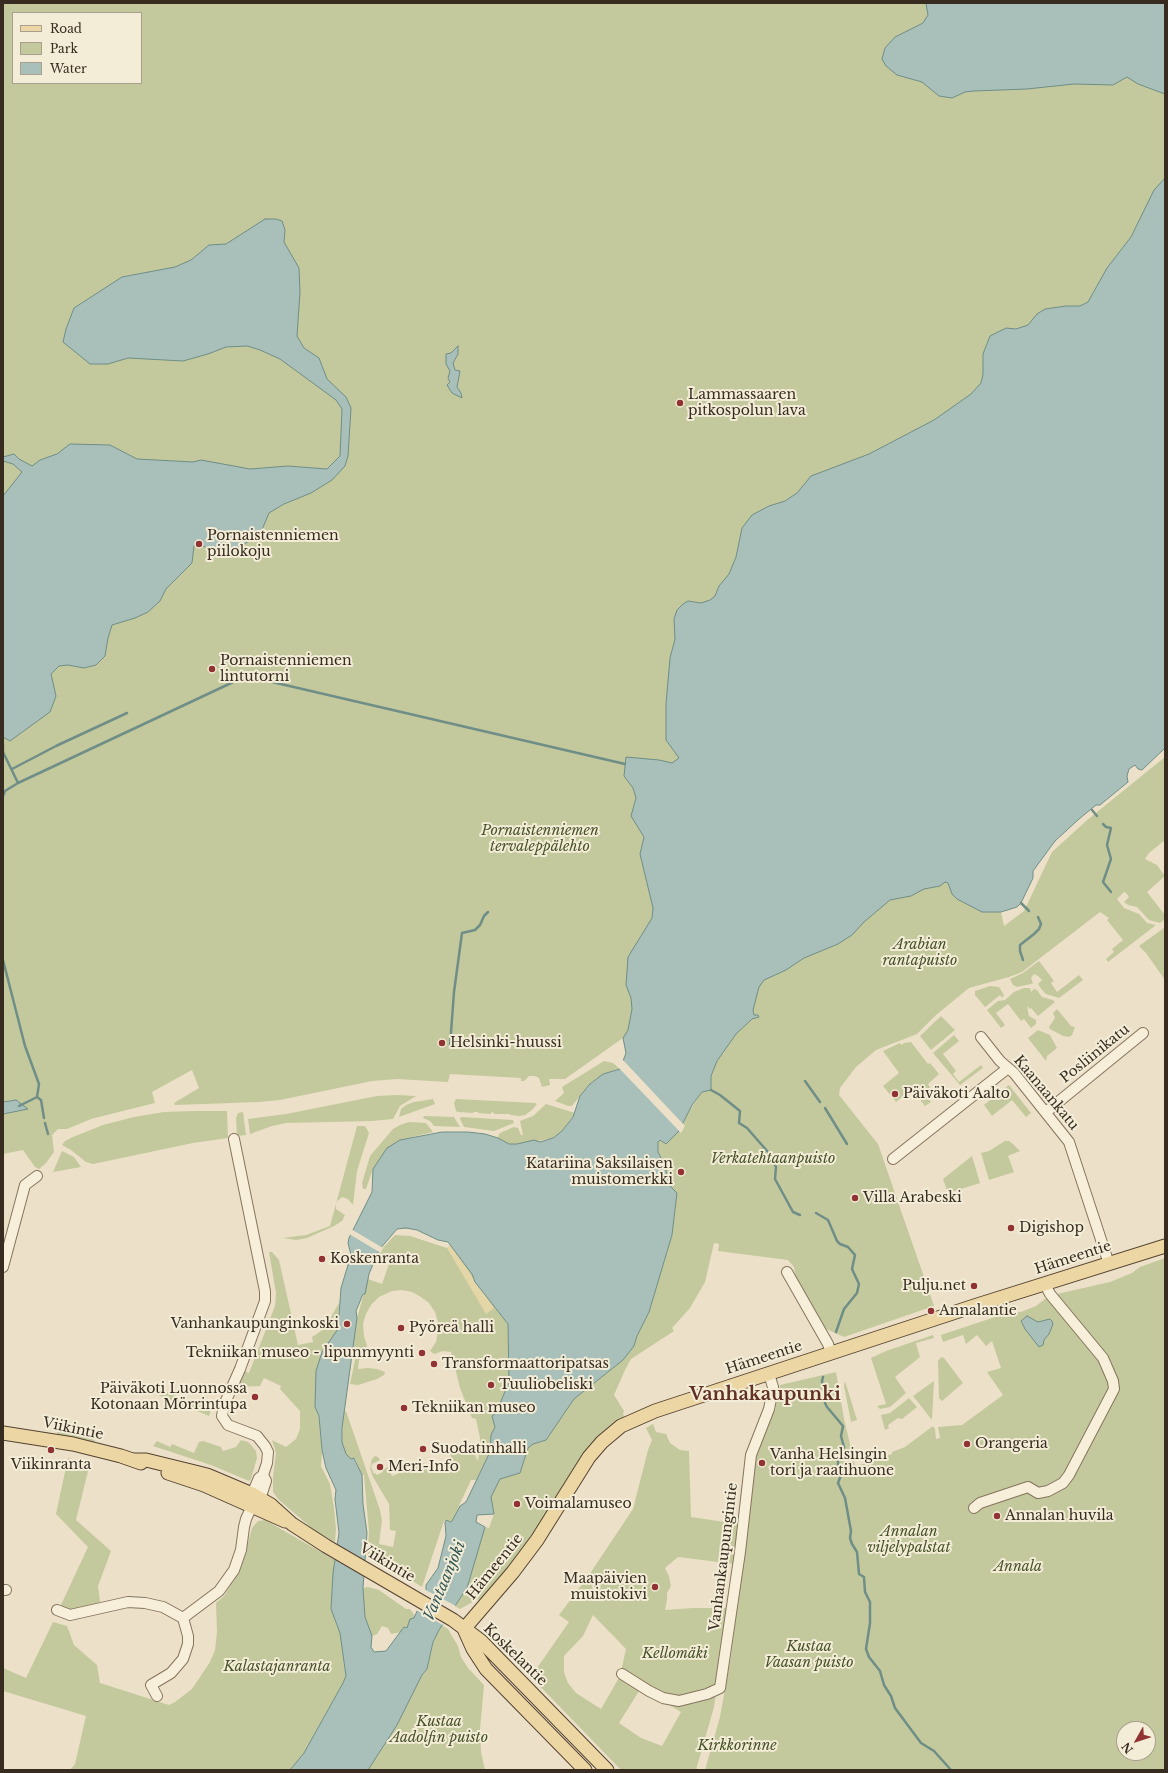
<!DOCTYPE html>
<html>
<head>
<meta charset="utf-8">
<style>
	body { margin:0 }
	#map { position:relative; width:1168px; height:1773px; overflow:hidden; background:#ece1c8; font-family:"Libre Baskerville",serif }
	canvas { display:block }
	.frame { position:absolute; inset:0; border:4px solid #382c21; pointer-events:none }
	.legend { position:absolute; left:12px; top:12px; width:130px; height:72px; box-sizing:border-box; background:#f3ecd7; border:1px solid #a89f8e; margin:0; padding:5px 7px; list-style:none; font-size:12px; color:#382c21 }
	.legend li { display:flex; align-items:center; gap:8px; height:20px }
	.legend b { width:20px; border:1px solid #a89f8e }
	.north { position:absolute; left:1116px; top:1721px; width:40px; height:40px; box-sizing:border-box; background:#f3ecd7; border:1px solid #a89f8e; border-radius:50%; rotate:231deg; font-size:11px; font-weight:700; line-height:16px; text-align:center; color:#382c21 }
	.north::after { content:''; display:block; margin:auto; width:14px; height:18px; background:#913332; clip-path:polygon(50% 0,100% 100%,50% 72%,0 100%) }
</style>
</head>
<body>
<div id="map">
<canvas width="1168" height="1773"></canvas>
<div class="frame"></div>
<ul class="legend">
<li><b style="height:5px;background:#ecd6a3"></b>Road</li>
<li><b style="height:11px;background:#c3c99c"></b>Park</li>
<li><b style="height:11px;background:#a8c0b9"></b>Water</li>
</ul>
<div class="north">N</div>
</div>
<script>
const context = document.querySelector('canvas').getContext('2d');
context.lineJoin = 'round';
function paint(path, color) { context.fillStyle = color; context.fill(path, 'evenodd'); }
const poly = rows => new Path2D(rows.map(r => 'M' + r).join(''));
function stroke(path, color, width, dash) { context.strokeStyle = color; context.lineWidth = width; context.lineCap = dash ? 'butt' : 'round'; context.setLineDash(dash || []); context.stroke(path); }
function drawText(font, color, halo, rows, align = 'center') {
  context.font = font + ' "Libre Baskerville",serif'; context.lineWidth = 4; context.setLineDash([]); context.textBaseline = 'middle'; context.strokeStyle = halo; context.fillStyle = color; for (const [text, x, y, turn = 0] of rows) {
    context.save(); context.translate(x, y); context.rotate((+turn || 0) * Math.PI / 180); context.textAlign = isNaN(turn) ? turn : align; if (halo) context.strokeText(text, 0, 0); context.fillText(text, 0, 0); context.restore();
  }
}
paint(poly([
	[3,3,1165,3,1165,197,1148,231,672,830,632,1042,623,1038,565,1079,549,1079,550,1085,542,1087,539,1078,535,1076,529,1076,524,1081,521,1081,521,1078,450,1074,448,1082,397,1079,372,1081,280,1100,259,1102,175,1105,174,1103,199,1088,192,1070,152,1092,155,1103,91,1119,67,1129,58,1129,52,1135,54,1152,46,1163,39,1169,35,1167,23,1150,3,1154,3,1114,27,1109,16,1100,3,1102],
	[13,13,141,13,141,83,13,83],
	[1165,757,1165,840,1149,853,1145,859,1157,865,1165,876,1147,892,1165,915,1165,919,1160,923,1149,920,1137,907,1128,905,1124,902,1129,897,1126,893,1124,892,1117,899,1124,908,1139,914,1147,923,1156,925,1108,962,1106,959,1114,952,1112,949,1123,940,1107,920,1109,918,1100,912,1022,972,1009,977,969,988,936,1015,917,1034,876,1050,856,1067,840,1088,839,1095,878,1144,934,1306,844,1337,824,1328,796,1281,794,1267,788,1260,718,1251,719,1244,714,1243,705,1282,690,1308,672,1328,674,1331,631,1359,625,1370,614,1395,624,1411,623,1414,625,1418,584,1454,563,1485,526,1548,523,1547,499,1580,480,1599,476,1600,460,1609,455,1606,467,1588,483,1531,485,1527,489,1528,494,1514,491,1497,500,1479,520,1473,528,1448,533,1444,546,1440,574,1399,623,1360,635,1342,637,1336,649,1312,672,1235,677,1193,670,1186,667,1174,659,1162,658,1142,660,1140,666,1144,683,1125,687,1114,702,1092,711,1090,711,1076,717,1061,736,1033,748,1022,757,982,926,871,948,883,982,912,1001,912,1004,926,1024,911,1052,852,1086,821],
	[1164,928,1165,929,1165,980,1146,953,1139,946],
	[1039,961,1054,981,1051,983,1057,992,1079,975,1083,980,1059,998,1046,994,1042,990,1038,984,1042,980,1038,976,1034,974,1031,978,1033,983,1031,984,1017,987,1013,985,1010,979,1023,973],
	[990,986,999,987,1004,995,1002,998,1000,995,985,1007,975,995,975,991],
	[1024,988,1030,988,1031,992,1034,989,1037,990,1042,997,1053,1000,1055,1002,1038,1016,1031,1008,1030,1009,1027,1006,1029,1016,1036,1020,1036,1024,1031,1028,1024,1019,1021,1021,1008,1004,996,1013,1005,1025,1001,1028,987,1010,998,1001,1005,1000,1014,992],
	[1057,1009,1071,1026,1075,1027,1072,1035,1069,1037,1063,1036,1050,1029,1049,1027,1055,1018,1053,1013],
	[941,1016,955,1030,931,1050,920,1036],
	[1038,1030,1050,1035,1057,1048,1047,1056,1046,1061,1028,1038],
	[954,1035,959,1041,943,1054,956,1071,953,1074,959,1082,981,1065,983,1068,960,1085,933,1053],
	[911,1042,928,1064,930,1063,939,1074,928,1084,931,1089,925,1094,931,1102,925,1106,912,1089,896,1102,883,1086,899,1073,883,1051,900,1043,901,1045,904,1043],
	[604,1061,613,1063,620,1069,603,1074,590,1084,572,1106,568,1106,555,1101,564,1093,562,1087],
	[1009,1085,1031,1113,1026,1117,1012,1100,992,1116,984,1105],
	[397,1095,416,1096,400,1106,393,1119,372,1121,286,1123,272,1126,250,1134,248,1119,286,1114,377,1096],
	[433,1099,435,1104,399,1117,401,1109,406,1105,414,1102],
	[456,1099,535,1103,537,1104,532,1110,525,1115,519,1116,510,1115,510,1114,494,1114,494,1113,491,1112,491,1114,478,1113,478,1112,474,1112,473,1113,458,1112,456,1111,454,1103],
	[546,1104,575,1113,562,1131,553,1138,523,1144,509,1144,498,1138,499,1134,502,1132,514,1127,518,1128,521,1135,523,1135,520,1121,533,1116],
	[194,1111,227,1111,228,1138,193,1143,93,1164,86,1162,71,1150,62,1145,65,1141,73,1137,103,1125,134,1117,164,1112],
	[243,1112,246,1135,237,1136,236,1118,238,1113],
	[424,1116,454,1117,460,1127,434,1126,430,1121,423,1118],
	[461,1117,513,1120,514,1123,494,1131,464,1127,460,1119],
	[409,1122,426,1123,433,1132,400,1140,373,1169,366,1189,363,1189,362,1183,370,1156,393,1129,400,1125],
	[357,1126,365,1126,369,1133,357,1171,353,1205,348,1199,342,1197,336,1202,336,1209,345,1215,342,1221,334,1226,307,1238,296,1240,283,1238,306,1235,330,1226],
	[1005,1141,1009,1141,1013,1144,1020,1151,1008,1156,1014,1172,989,1180,981,1153,989,1151],
	[62,1151,74,1157,81,1167,53,1172],
	[972,1156,980,1183,948,1193,943,1179],
	[395,1235,410,1236,447,1248,450,1245,472,1274,475,1282,508,1324,509,1382,496,1413,492,1416,495,1427,491,1435,490,1452,476,1480,471,1480,452,1521,444,1521,422,1587,397,1571,384,1564,367,1558,369,1532,364,1475,362,1475,355,1458,351,1459,346,1454,342,1443,343,1413,346,1411,380,1510,382,1520,379,1544,393,1547,396,1531,390,1530,389,1504,373,1477,370,1468,372,1459,375,1456,378,1457,380,1460,372,1464,371,1467,374,1474,375,1473,377,1475,383,1472,383,1470,388,1467,392,1476,424,1463,428,1470,452,1460,450,1453,464,1449,475,1455,478,1461,480,1438,476,1419,472,1418,460,1388,451,1352,443,1351,434,1354,430,1351,436,1342,438,1331,438,1322,435,1312,429,1303,421,1297,412,1292,402,1290,392,1291,379,1297,371,1305,366,1314,363,1324,364,1336,367,1346,366,1354,359,1360,358,1369,368,1368,377,1369,385,1372,384,1375,377,1379,358,1385,350,1384,355,1360,353,1345,357,1318,368,1279,382,1284,390,1261,380,1257,379,1252],
	[269,1252,272,1252,279,1260,298,1345,313,1342,312,1337,324,1329,339,1303,338,1330,322,1352,315,1407,319,1416,322,1454,321,1466,330,1484,334,1508,336,1529,335,1542,315,1531,278,1499,273,1492,273,1477,276,1453,272,1440,286,1447,296,1439,300,1429,300,1411,280,1389,281,1386,264,1378,260,1386,236,1387,243,1370,249,1373,275,1306,276,1293],
	[1165,1258,1165,1770,705,1770,720,1717,731,1656,754,1465,755,1464,752,1458,770,1411,775,1411,780,1385,836,1372,844,1419,855,1465,860,1465,892,1454,892,1452,905,1447,933,1426,935,1429,936,1439,940,1438,938,1427,962,1425,1003,1395,987,1372,1001,1368,992,1341,986,1346,977,1335,966,1344,963,1335,943,1342,941,1335,1007,1313,1021,1312,1036,1306,1045,1299,1057,1294,1110,1282,1132,1273,1140,1267],
	[1124,1729,1148,1729,1148,1753,1124,1753],
	[933,1335,934,1338,916,1343,920,1357,895,1377,906,1393,890,1407,880,1409,877,1406,886,1404,871,1358,886,1351],
	[941,1357,944,1358,963,1383,942,1401,939,1398,938,1361],
	[134,1379,211,1410,209,1416,132,1384],
	[845,1381,857,1420,851,1422,844,1386],
	[934,1381,932,1420,913,1396],
	[909,1398,917,1407,902,1419,898,1418,888,1425,889,1428,885,1430,881,1415,890,1413],
	[653,1424,656,1432,666,1434,670,1443,680,1450,689,1451,691,1517,738,1524,734,1564,678,1557,665,1568,669,1576,671,1586,667,1593,667,1600,665,1610,693,1608,729,1608,714,1707,696,1770,621,1770,501,1646,526,1661,535,1671,569,1622,559,1615,589,1575,633,1509,648,1450,652,1440,646,1428],
	[593,1615,626,1649,620,1676,601,1709,576,1693,568,1683,564,1672,564,1656,583,1636],
	[641,1688,681,1712,662,1746,641,1738,619,1723],
	[59,1425,78,1435,95,1440,94,1443,57,1434],
	[241,1440,248,1442,251,1445,256,1451,257,1458,251,1479,249,1481,211,1465,153,1446,157,1441,170,1447,172,1444,194,1453,199,1442,203,1441,221,1447,223,1451,236,1447],
	[68,1458,90,1463,76,1520,111,1551,98,1586,100,1602,80,1609,70,1610,60,1607,88,1547,56,1514],
	[265,1520,335,1560,331,1609,340,1633,346,1676,343,1683,304,1753,290,1770,70,1770,75,1764,86,1716,3,1691,3,1668,26,1678,53,1622,67,1626,74,1645,97,1665,100,1683,169,1705,175,1702,192,1689,210,1662,215,1650,217,1632,216,1603,224,1596,241,1568,252,1528,258,1521],
	[368,1587,379,1590,406,1609,410,1609,415,1616,407,1628,404,1627,401,1632,391,1634,388,1628,382,1626,377,1634,372,1636,365,1617,363,1588],
	[441,1625,448,1629,458,1646,461,1657,468,1668,484,1685,480,1730,481,1752,485,1770,368,1770,397,1725,422,1675,427,1669,433,1643]
]), '#c3c99c');
paint(poly([
	[450,1245,494,1308,486,1314,447,1248]
]), '#e5d6a7');
const water = poly([
	[926,3,1165,3,1165,94,1138,84,1127,77,1113,85,1074,84,1027,89,974,91,965,92,952,98,939,96,922,82,897,75,886,66,882,59,885,48,895,37,923,23,928,15,926,3],
	[1165,178,1165,748,1142,770,1138,769,1135,765,1129,769,1127,776,1128,782,1100,805,1096,805,1079,819,1055,841,1033,871,1033,878,1021,903,1017,907,1001,912,982,912,957,899,952,894,948,883,945,882,940,886,924,889,911,896,890,900,864,922,852,935,838,944,804,958,786,970,764,980,759,987,753,1010,754,1015,758,1015,759,1017,752,1019,736,1034,717,1061,711,1076,711,1090,702,1092,692,1105,679,1131,666,1144,660,1140,658,1142,658,1152,661,1158,659,1162,665,1167,670,1186,677,1193,672,1235,649,1312,637,1336,634,1346,623,1360,574,1399,546,1440,533,1444,528,1448,520,1473,500,1479,491,1497,494,1514,477,1515,476,1522,485,1527,467,1588,439,1630,433,1642,427,1669,422,1675,397,1725,368,1770,290,1770,304,1753,343,1683,346,1676,340,1633,331,1609,333,1573,339,1533,335,1499,336,1490,326,1468,322,1450,319,1416,315,1407,316,1371,322,1352,338,1329,341,1288,351,1255,348,1243,349,1238,372,1192,373,1169,387,1148,400,1140,442,1132,468,1132,485,1134,498,1138,509,1144,517,1144,534,1140,540,1142,553,1138,562,1131,573,1117,580,1096,590,1084,603,1074,620,1069,626,1053,623,1038,628,1030,632,1009,631,998,626,985,628,957,652,918,653,908,640,854,644,837,631,816,636,798,633,788,624,776,626,757,659,760,672,763,679,758,666,740,666,704,670,658,675,639,674,619,677,610,683,604,688,601,701,603,710,600,715,596,719,586,729,574,736,557,742,528,752,515,769,506,785,501,797,493,811,476,869,454,934,420,971,394,981,383,983,374,983,354,990,336,1006,328,1016,329,1028,325,1037,314,1045,309,1066,306,1080,306,1088,302,1107,268,1131,237,1154,190,1165,178],
	[406,1228,417,1230,438,1240,448,1242,472,1274,475,1282,508,1324,509,1382,496,1413,492,1416,495,1427,491,1435,490,1452,466,1502,460,1506,452,1521,450,1522,447,1520,445,1522,446,1536,438,1568,426,1585,426,1591,414,1618,410,1619,407,1628,404,1627,386,1651,374,1652,371,1647,372,1636,365,1617,363,1588,367,1533,363,1504,362,1475,354,1458,351,1459,346,1454,342,1442,342,1428,357,1318,356,1311,363,1294,365,1294,369,1274,379,1250,397,1229,406,1228],
	[265,219,276,219,282,221,285,230,284,242,299,268,300,292,297,336,304,348,319,358,327,379,346,397,351,408,348,456,345,466,332,480,311,493,284,504,269,513,261,532,246,543,233,550,209,550,199,543,194,546,192,563,166,589,160,601,148,612,135,618,112,625,108,638,105,656,96,665,84,668,68,665,59,666,51,674,56,696,50,712,10,741,3,737,3,496,22,472,13,464,3,461,3,457,14,454,19,459,32,466,40,460,57,454,70,444,110,445,137,459,193,462,201,460,250,469,288,466,327,469,340,456,342,409,336,400,280,359,260,350,247,346,226,347,208,354,183,361,128,358,108,364,90,364,63,342,66,329,74,308,122,277,175,267,191,260,209,245,226,244,265,219],
	[458,346,458,354,453,363,455,370,460,371,457,387,461,393,462,398,452,393,447,385,450,382,448,378,450,371,446,364,446,354,451,353,458,346],
	[16,1100,28,1109,3,1114,3,1102,16,1100],
	[1027,1316,1038,1322,1050,1319,1052,1321,1053,1324,1049,1334,1044,1340,1043,1345,1039,1347,1025,1329,1021,1321,1027,1316]
]);
paint(water, '#a8c0b9');
stroke(water, '#6f8e87', 1);
paint(poly([
	[622,1059,685,1126,681,1133,618,1067],
	[351,1229,383,1248,381,1253,349,1234],
	[424,1589,456,1606,443,1625,416,1610]
]), '#ece1c8');
stroke(poly([
	[3,744,3,752,18,783],
	[12,769,56,746,127,713],
	[3,796,5,791,18,783,244,677,255,678,625,764],
	[1092,810,1097,816],
	[1103,824,1106,827,1111,828,1107,845,1111,859,1103,882,1111,892],
	[1021,903,1029,911],
	[3,960,25,1046,39,1084,37,1097,19,1106],
	[1023,960,1020,951,1020,945,1034,934,1039,929,1041,924,1038,917],
	[450,1046,454,992,462,933,475,930,480,925,484,916,488,912],
	[805,1081,820,1102],
	[711,1090,720,1095,740,1111,739,1123,747,1128,768,1152,776,1167,775,1179,793,1212,800,1215],
	[37,1097,41,1100,44,1118],
	[825,1108,847,1144],
	[45,1123,48,1134],
	[816,1213,828,1220,837,1241,840,1244,848,1247,855,1255,852,1269,859,1284,857,1293,844,1309,836,1332],
	[823,1377,822,1381,825,1403,827,1407,843,1426,841,1436,844,1447,838,1460,838,1466,841,1475,838,1483,845,1498,851,1531,850,1538,852,1544,857,1552,859,1574,864,1577,865,1592,870,1602,870,1623,866,1649,869,1657,880,1671,884,1685,891,1696,895,1708,921,1743,934,1751,951,1770]
]), '#6f8e87', 2.5);
const minor = poly([
	[981,1037,1000,1061,1014,1073,1069,1142,1109,1264],
	[1046,1112,1143,1033],
	[234,1139,265,1291,265,1301,240,1369,224,1405,222,1416,228,1425,257,1436,265,1446,268,1452,267,1463,263,1475,259,1478,252,1494,252,1500],
	[893,1159,1008,1068],
	[3,1267,25,1185,37,1176],
	[787,1272,828,1344,831,1353],
	[974,1508,980,1503,1028,1487,1038,1493,1048,1491,1063,1483,1069,1475,1114,1389,1113,1381,1103,1358,1050,1294,1045,1284],
	[3,1590,6,1590],
	[57,1610,70,1615,128,1602,145,1603,163,1607,183,1618,219,1591,234,1570,241,1550,244,1527,246,1519,252,1506,260,1499,266,1481,263,1475],
	[622,1674,649,1691,663,1698,679,1701,707,1694,720,1688,740,1552,751,1455,769,1409,771,1399,773,1387,769,1374],
	[157,1696,151,1685,171,1673,183,1659,188,1644,188,1636,183,1618]
]);
const major = poly([
	[3,1433,73,1444,121,1456,141,1463],
	[134,1460,146,1460,191,1471,207,1475,252,1494,271,1505,292,1524,326,1546,453,1620,481,1641,607,1770],
	[168,1473,204,1485,285,1521],
	[464,1629,513,1572,537,1540,589,1457,602,1442,621,1426,655,1411,974,1306,1165,1246],
	[464,1629,473,1649,486,1669,585,1770]
]);
stroke(minor, '#86745e', 12);
stroke(major, '#544232', 15);
stroke(minor, '#f7efda', 10);
stroke(major, '#ecd6a3', 13);
for (const [x, y, r, color] of [
	[680,403,4,"#913332"],
	[199,544,4,"#913332"],
	[212,669,4,"#913332"],
	[442,1043,4,"#913332"],
	[895,1094,4,"#913332"],
	[681,1172,4,"#913332"],
	[855,1198,4,"#913332"],
	[1011,1228,4,"#913332"],
	[322,1259,4,"#913332"],
	[974,1286,4,"#913332"],
	[931,1311,4,"#913332"],
	[347,1324,4,"#913332"],
	[401,1328,4,"#913332"],
	[422,1353,4,"#913332"],
	[434,1364,4,"#913332"],
	[491,1385,4,"#913332"],
	[255,1397,4,"#913332"],
	[404,1408,4,"#913332"],
	[967,1444,4,"#913332"],
	[423,1449,4,"#913332"],
	[51,1450,4,"#913332"],
	[762,1463,4,"#913332"],
	[380,1467,4,"#913332"],
	[517,1504,4,"#913332"],
	[997,1516,4,"#913332"],
	[655,1587,4,"#913332"]
]) { const dot = new Path2D(); dot.arc(x, y, r, 0, 2 * Math.PI); context.fillStyle = color; context.fill(dot); stroke(dot, '#f3ecd7', 1.5); }
drawText('14px', '#382c21', '#f3ecd7', [
	["Lammassaaren",688,395],
	["pitkospolun lava",688,411],
	["Pornaistenniemen",207,536],
	["piilokoju",207,552],
	["Pornaistenniemen",220,661],
	["lintutorni",220,677],
	["Helsinki-huussi",450,1043],
	["Päiväkoti Aalto",903,1094],
	["Katariina Saksilaisen",673,1164,"right"],
	["muistomerkki",673,1180,"right"],
	["Villa Arabeski",863,1198],
	["Digishop",1019,1228],
	["Koskenranta",330,1259],
	["Pulju.net",966,1286,"right"],
	["Annalantie",939,1311],
	["Vanhankaupunginkoski",339,1324,"right"],
	["Pyöreä halli",409,1328],
	["Tekniikan museo - lipunmyynti",414,1353,"right"],
	["Transformaattoripatsas",442,1364],
	["Tuuliobeliski",499,1385],
	["Päiväkoti Luonnossa",247,1389,"right"],
	["Kotonaan Mörrintupa",247,1405,"right"],
	["Tekniikan museo",412,1408],
	["Orangeria",975,1444],
	["Suodatinhalli",431,1449],
	["Vanha Helsingin",770,1455],
	["tori ja raatihuone",770,1471],
	["Viikinranta",51,1465,"center"],
	["Meri-Info",388,1467],
	["Voimalamuseo",525,1504],
	["Annalan huvila",1005,1516],
	["Maapäivien",647,1579,"right"],
	["muistokivi",647,1595,"right"]
], 'left');
drawText('italic 14px', '#475329', '#f3ecd7', [
	["Pornaistenniemen",540,831],
	["tervaleppälehto",540,847],
	["Arabian",920,945],
	["rantapuisto",920,961],
	["Verkatehtaanpuisto",773,1159],
	["Annalan",909,1532],
	["viljelypalstat",909,1548],
	["Annala",1018,1567],
	["Kustaa",809,1647],
	["Vaasan puisto",809,1663],
	["Kellomäki",675,1654],
	["Kalastajanranta",277,1667],
	["Kustaa",439,1722],
	["Aadolfin puisto",439,1738],
	["Kirkkorinne",737,1746]
]);
drawText('14px', '#382c21', '#f3ecd7', [
	["Posliinikatu",1095,1054,-39],
	["Kaanaankatu",1046,1093,50],
	["Hämeentie",1073,1258,-18],
	["Hämeentie",764,1358,-18],
	["Viikintie",73,1429,12],
	["Vanhankaupungintie",724,1557,-83],
	["Viikintie",387,1563,31],
	["Hämeentie",495,1567,-51],
	["Koskelantie",515,1655,44]
]);
drawText('italic 15px', '#315654', '#f3ecd7', [
	["Vantaanjoki",445,1581,-67]
]);
drawText('bold 18px', '#613123', '#f3ecd7', [
	["Vanhakaupunki",765,1395]
]);
</script>
</body>
</html>
